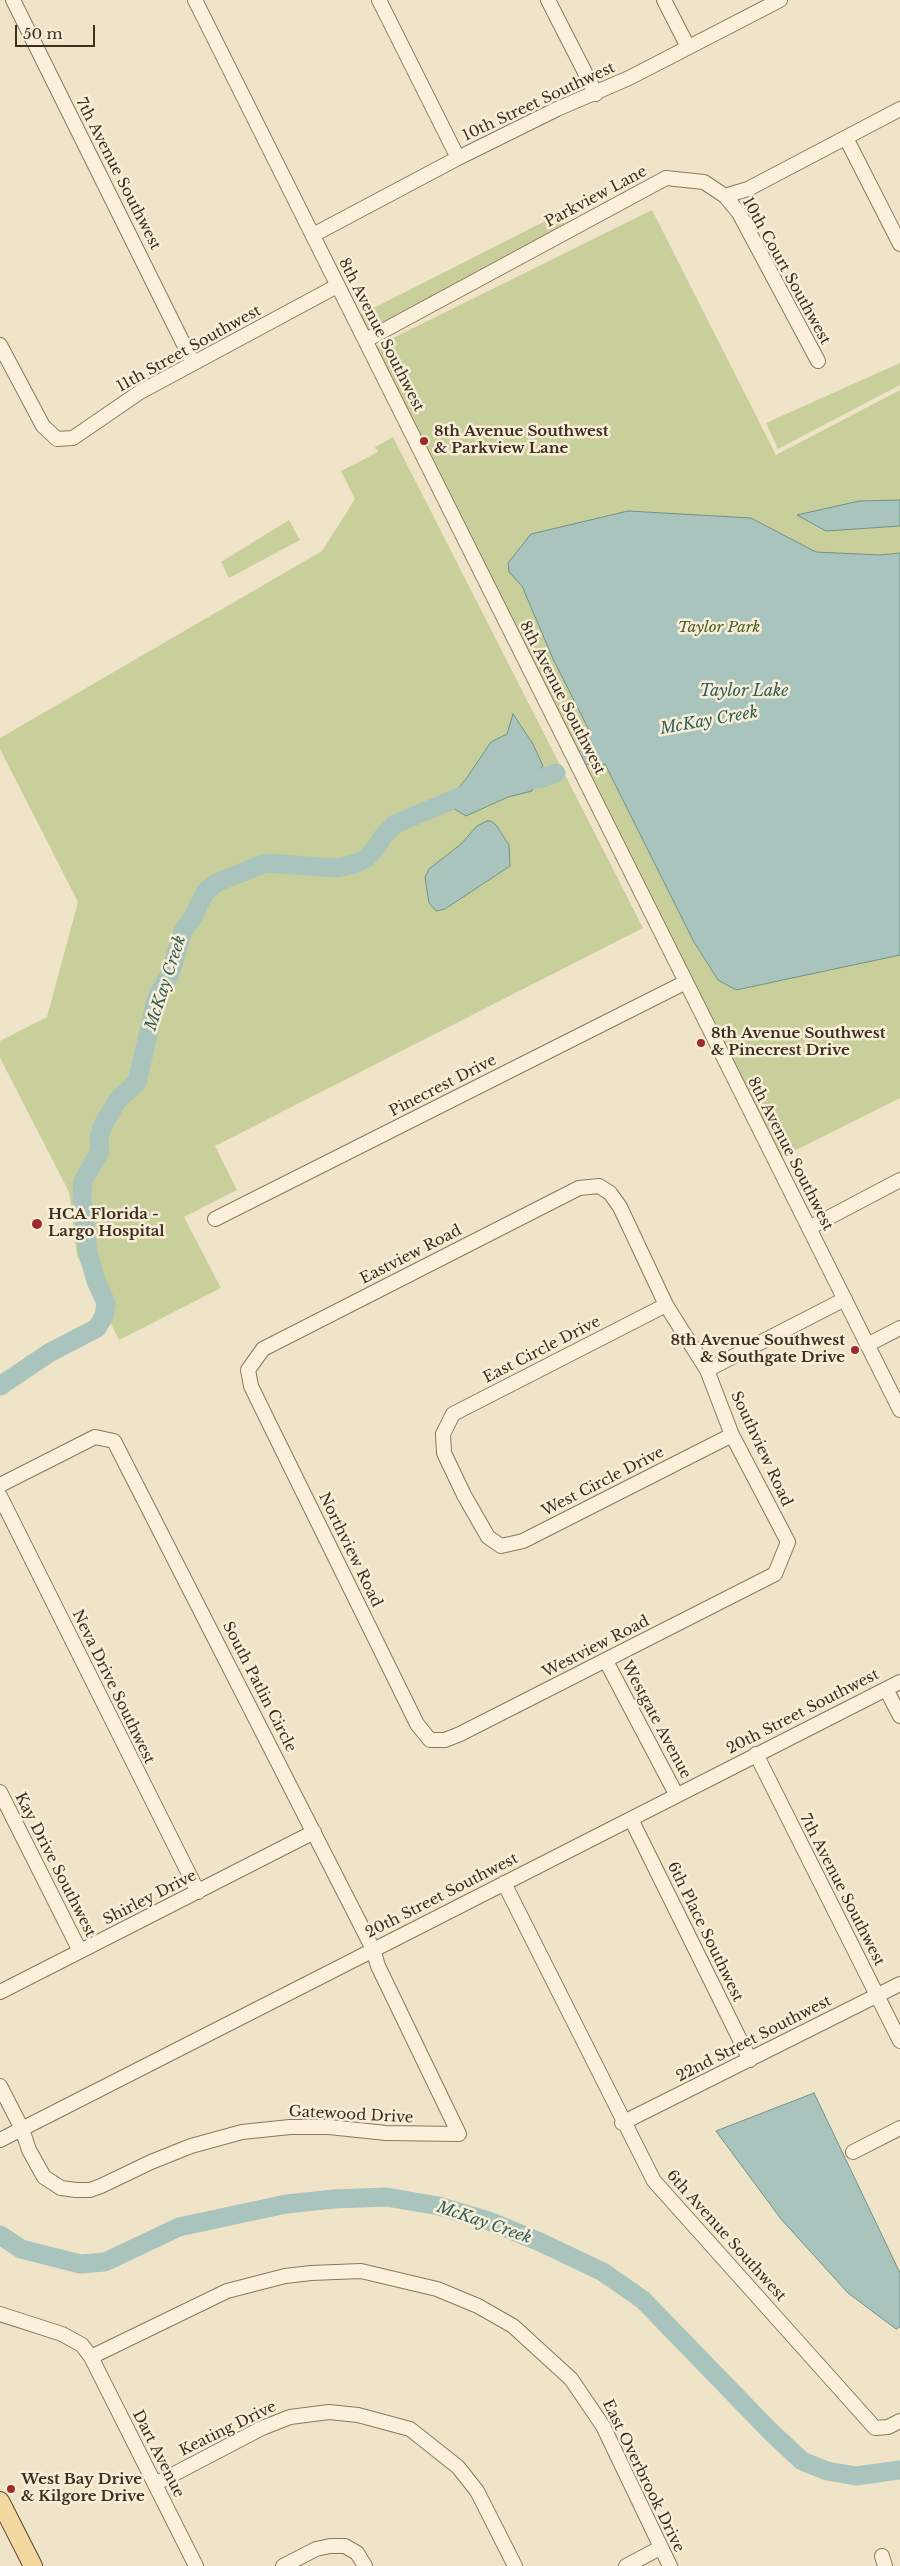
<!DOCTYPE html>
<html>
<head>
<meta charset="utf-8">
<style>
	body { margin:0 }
	#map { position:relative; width:900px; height:2566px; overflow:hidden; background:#f0e4c8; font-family:"Libre Baskerville",serif }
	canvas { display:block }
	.scale { position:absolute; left:15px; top:25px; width:80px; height:22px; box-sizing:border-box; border:2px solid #3d2e20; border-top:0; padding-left:6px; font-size:15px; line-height:18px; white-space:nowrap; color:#3d2e20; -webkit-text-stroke:4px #f7eed8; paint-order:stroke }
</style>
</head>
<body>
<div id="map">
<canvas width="900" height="2566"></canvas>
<div class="scale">50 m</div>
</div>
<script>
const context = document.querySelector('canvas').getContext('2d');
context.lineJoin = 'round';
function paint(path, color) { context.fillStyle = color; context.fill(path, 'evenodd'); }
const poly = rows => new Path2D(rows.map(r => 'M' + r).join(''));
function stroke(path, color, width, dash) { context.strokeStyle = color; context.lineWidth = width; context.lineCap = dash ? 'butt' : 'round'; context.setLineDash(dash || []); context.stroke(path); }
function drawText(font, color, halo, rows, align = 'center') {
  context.font = font + ' "Libre Baskerville",serif'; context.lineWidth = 5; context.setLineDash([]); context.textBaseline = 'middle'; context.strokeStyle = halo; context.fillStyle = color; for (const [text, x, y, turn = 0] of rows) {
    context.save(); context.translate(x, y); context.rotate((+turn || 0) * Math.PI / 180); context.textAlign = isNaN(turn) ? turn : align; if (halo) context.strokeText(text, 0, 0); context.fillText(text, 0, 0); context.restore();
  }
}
paint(poly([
	[652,210,776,455,900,390,900,1098,782,1157,377,346],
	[559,214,565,226,369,332,360,315],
	[900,363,900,385,778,449,766,423],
	[393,437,643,928,215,1146,237,1190,184,1217,221,1288,119,1340,77,1256,69,1192,0,1058,0,1041,47,1017,78,902,0,749,0,738,322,551,355,499,341,471,378,452,375,447],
	[289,520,300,540,229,578,221,562]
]), '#c9cf9b');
const water = poly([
	[900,500,900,526,826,531,797,515,859,501,900,500],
	[628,511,751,518,816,552,880,555,900,553,900,955,736,990,718,980,694,942,605,764,595,766,585,764,579,753,588,742,588,728,553,659,522,586,509,572,508,563,531,534,628,511],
	[513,714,533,744,543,766,538,773,532,791,508,797,466,816,445,803,466,779,491,742,507,734,513,714],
	[487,821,491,821,496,825,509,845,510,866,445,909,436,911,429,903,425,877,429,869,461,844,477,826,487,821],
	[814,2093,900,2273,900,2327,896,2329,848,2293,781,2219,716,2131,814,2093]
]);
paint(water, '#a9c4bc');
stroke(water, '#6f938a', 1);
stroke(poly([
	[511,782,543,778,556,773],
	[0,1386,49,1353,97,1328,104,1316,106,1303,96,1281,88,1253,82,1196,83,1181,100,1151,99,1139,102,1127,117,1101,137,1082,157,997,170,974,183,931,193,917,205,892,218,882,266,863,337,868,354,864,365,859,375,849,384,835,395,824,469,793],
	[0,2235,21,2249,80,2264,105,2262,179,2227,286,2204,334,2199,386,2197,439,2206,489,2221,540,2242,603,2272,643,2300,770,2431,802,2461,827,2471,856,2476,900,2470]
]), '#a9c4bc', 19);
const minor = poly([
	[13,0,193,363],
	[195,0,900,1410],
	[379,0,458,158],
	[548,0,596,94],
	[664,0,688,47],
	[846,138,900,244],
	[725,196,739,213,818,361],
	[313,235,458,158,557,109,629,78,780,0],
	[366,340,666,178,704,182,725,196,748,189,900,109],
	[0,345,43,426,57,439,73,438,140,392,337,286],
	[599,1186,610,1193,620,1207,666,1305,707,1370,732,1435,788,1542,775,1574,460,1734,445,1740,430,1740,417,1724,267,1419,251,1386,248,1370,263,1349,579,1188,599,1186],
	[215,1219,686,982],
	[809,1228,900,1180],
	[666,1305,453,1414,443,1434,444,1453,464,1495,488,1537,501,1546,523,1541,732,1435],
	[867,1345,900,1328],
	[707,1370,845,1299],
	[0,1485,95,1437,114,1441,373,1949,378,1966,459,2134,386,2133,329,2127,290,2127,242,2132,191,2146,151,2162,101,2186,90,2190,76,2190,61,2188,44,2177,29,2150,22,2129,0,2086],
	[0,1496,198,1892],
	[606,1661,676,1794],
	[886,1689,900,1716],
	[756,1754,900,2041],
	[0,1792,80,1951],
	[631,1819,750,2060],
	[504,1883,654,2181,875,2428,888,2427,900,2421],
	[0,1992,314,1832],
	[622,2123,900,1984],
	[0,2140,900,1682],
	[853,2152,900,2128],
	[0,2314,62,2334,82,2345,91,2357,196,2566],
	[91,2357,227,2291,285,2276,311,2273,361,2271,437,2289,478,2306,513,2326,571,2379,603,2426,670,2566],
	[155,2484,262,2428,290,2417,329,2412,358,2415,410,2429,458,2467,477,2491,515,2566],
	[882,2556,885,2566],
	[283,2566,316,2549,330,2546,345,2546,357,2553,365,2566],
	[626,2566,660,2548]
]);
const major = poly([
	[0,2501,33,2566]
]);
stroke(minor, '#8d765c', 16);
stroke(major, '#5b4430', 20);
stroke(minor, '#faf1dc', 14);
stroke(major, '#f3d9a0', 18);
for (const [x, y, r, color] of [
	[424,441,5,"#9e2a2b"],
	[701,1043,5,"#9e2a2b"],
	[37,1224,6,"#9e2a2b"],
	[855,1350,5,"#9e2a2b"],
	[11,2489,5,"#9e2a2b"]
]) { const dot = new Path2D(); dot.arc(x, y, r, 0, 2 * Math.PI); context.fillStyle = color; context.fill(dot); stroke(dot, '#f7eed8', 2); }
drawText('15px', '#3d2e20', '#f7eed8', [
	["10th Street Southwest",539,102,-25],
	["7th Avenue Southwest",118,174,63],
	["Parkview Lane",596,197,-28],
	["10th Court Southwest",786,271,61],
	["8th Avenue Southwest",381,335,63],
	["11th Street Southwest",189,349,-29],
	["8th Avenue Southwest",562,698,63],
	["Pinecrest Drive",443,1086,-27],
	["8th Avenue Southwest",790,1154,63],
	["Eastview Road",411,1255,-27],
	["East Circle Drive",542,1350,-27],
	["Southview Road",761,1449,65],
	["West Circle Drive",603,1482,-27],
	["Northview Road",350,1550,64],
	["Westview Road",596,1647,-27],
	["Neva Drive Southwest",113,1687,64],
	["South Patlin Circle",259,1687,63],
	["20th Street Southwest",803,1712,-27],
	["Westgate Avenue",656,1720,62],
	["Kay Drive Southwest",55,1865,63],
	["7th Avenue Southwest",842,1890,63],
	["20th Street Southwest",442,1896,-27],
	["Shirley Drive",150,1898,-27],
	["6th Place Southwest",705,1932,64],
	["22nd Street Southwest",754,2039,-27],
	["Gatewood Drive",351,2115,3],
	["6th Avenue Southwest",726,2236,48],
	["Keating Drive",228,2429,-26],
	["Dart Avenue",158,2454,63],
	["East Overbrook Drive",643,2476,64]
]);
drawText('bold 15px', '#3d2e20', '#f7eed8', [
	["8th Avenue Southwest",434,432],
	["& Parkview Lane",434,449],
	["8th Avenue Southwest",711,1034],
	["& Pinecrest Drive",711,1051],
	["HCA Florida -",48,1215],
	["Largo Hospital",48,1232],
	["8th Avenue Southwest",845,1341,"right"],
	["& Southgate Drive",845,1358,"right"],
	["West Bay Drive",21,2480],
	["& Kilgore Drive",21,2497]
], 'left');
drawText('italic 15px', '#4d5a26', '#f7eed8', [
	["Taylor Park",719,628]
]);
drawText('italic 16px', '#2f5d5a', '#f7eed8', [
	["Taylor Lake",744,691],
	["McKay Creek",709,721,-10],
	["McKay Creek",166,983,-72],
	["McKay Creek",484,2223,19]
]);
</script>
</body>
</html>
